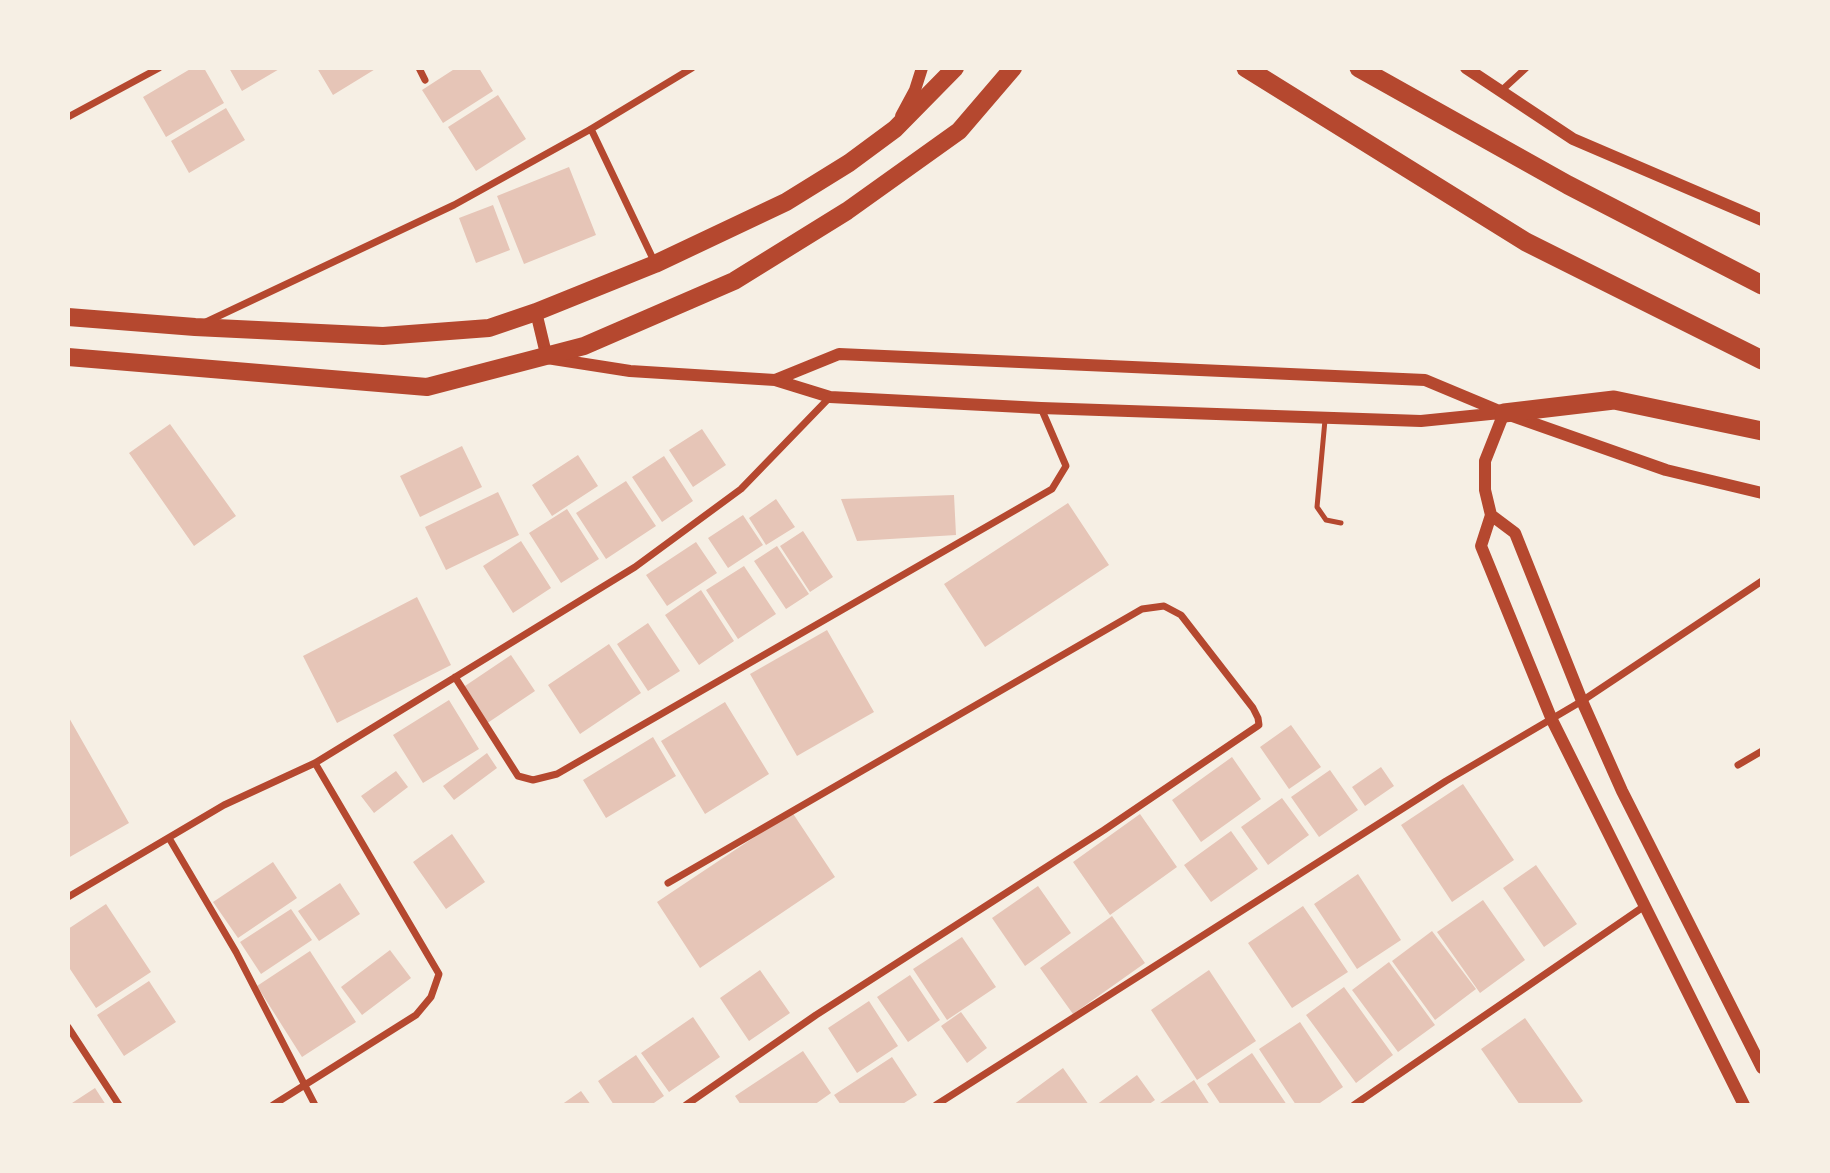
<!DOCTYPE html>
<html>
<head>
<meta charset="utf-8">
<style>
	body { margin:0 }
	#map { position:relative; width:1830px; height:1173px; overflow:hidden; background:#f6efe4; font-family:Arial,sans-serif }
	canvas { display:block }
	.frame { position:absolute; inset:0; border:70px solid #f6efe4; pointer-events:none }
</style>
</head>
<body>
<div id="map">
<canvas width="1830" height="1173"></canvas>
<div class="frame"></div>
</div>
<script>
const context = document.querySelector('canvas').getContext('2d');
context.lineJoin = 'round';
function paint(path, color) { context.fillStyle = color; context.fill(path, 'evenodd'); }
const poly = rows => new Path2D(rows.map(r => 'M' + r).join(''));
function stroke(path, color, width, dash) { context.strokeStyle = color; context.lineWidth = width; context.lineCap = dash ? 'butt' : 'round'; context.setLineDash(dash || []); context.stroke(path); }
paint(poly([
	[192,68,204,68,224,103,166,137,143,97],
	[229,68,281,68,242,91],
	[317,68,377,68,333,95],
	[456,68,479,68,493,91,443,123,422,90],
	[498,95,526,139,476,171,448,127],
	[226,108,245,140,189,173,171,141],
	[569,167,596,235,524,264,497,196],
	[493,205,510,250,476,263,459,218],
	[170,424,236,516,194,546,129,453],
	[702,429,726,465,693,487,669,450],
	[462,446,482,487,420,517,400,476],
	[578,455,598,486,552,516,532,485],
	[664,456,693,501,662,522,632,477],
	[626,481,656,526,606,559,576,513],
	[498,492,519,535,446,570,425,527],
	[954,495,956,535,857,541,841,499],
	[776,499,795,527,766,545,749,518],
	[1068,503,1109,565,985,647,944,584],
	[567,509,599,559,561,583,529,533],
	[743,515,763,545,728,568,708,538],
	[803,531,833,577,810,592,780,546],
	[521,541,551,588,513,613,483,566],
	[696,542,717,573,667,606,646,575],
	[777,546,809,594,786,609,754,561],
	[744,566,776,614,738,639,706,590],
	[701,590,734,641,699,665,665,615],
	[417,597,451,665,337,723,303,656],
	[648,623,680,671,648,691,617,644],
	[827,630,874,712,797,756,750,674],
	[609,644,641,693,580,734,548,685],
	[511,655,535,691,486,724,462,688],
	[449,700,479,749,423,783,393,735],
	[725,702,769,774,705,814,661,741],
	[68,716,129,823,68,858],
	[1291,725,1321,767,1289,789,1260,747],
	[653,737,676,776,606,818,583,780],
	[487,753,497,768,454,800,443,786],
	[1232,757,1261,799,1201,842,1172,800],
	[1381,767,1394,786,1365,806,1352,787],
	[1330,770,1358,810,1319,837,1291,797],
	[396,771,408,787,374,813,361,796],
	[1463,784,1514,860,1452,902,1401,825],
	[1282,798,1309,835,1268,865,1241,827],
	[792,812,835,877,700,968,657,902],
	[1140,814,1177,867,1110,915,1073,862],
	[1231,831,1258,869,1211,902,1184,865],
	[452,834,485,882,446,909,413,862],
	[273,862,297,898,238,938,213,902],
	[1536,865,1577,924,1544,947,1503,888],
	[1358,874,1401,940,1357,969,1314,904],
	[340,883,360,914,319,941,298,911],
	[1038,886,1071,933,1025,966,992,918],
	[1483,900,1525,960,1480,993,1437,932],
	[106,904,151,972,96,1008,68,966,68,929],
	[1303,906,1348,972,1292,1008,1248,943],
	[291,909,312,940,261,974,240,942],
	[1112,916,1145,963,1073,1014,1040,968],
	[1432,931,1476,989,1435,1020,1392,961],
	[962,937,996,987,947,1020,913,969],
	[390,950,411,978,362,1015,341,987],
	[310,951,356,1022,302,1057,257,986],
	[1389,962,1435,1025,1398,1052,1352,990],
	[760,970,790,1013,749,1041,720,998],
	[1209,970,1256,1041,1197,1080,1151,1010],
	[910,975,940,1020,908,1042,877,997],
	[149,981,176,1022,124,1056,97,1015],
	[1344,987,1393,1055,1356,1083,1306,1015],
	[869,1001,898,1046,857,1073,828,1028],
	[961,1012,987,1048,967,1063,941,1026],
	[693,1017,720,1057,669,1092,641,1053],
	[1525,1018,1583,1101,1577,1105,1520,1105,1481,1049],
	[1300,1022,1343,1087,1317,1105,1296,1105,1259,1049],
	[803,1051,831,1093,814,1105,741,1105,735,1096],
	[1252,1053,1287,1105,1221,1105,1207,1084],
	[636,1055,664,1096,651,1105,614,1105,598,1081],
	[892,1057,917,1095,901,1105,841,1105,834,1095],
	[1063,1068,1089,1105,1013,1105],
	[1137,1075,1155,1100,1148,1105,1096,1105],
	[1194,1080,1210,1105,1157,1105],
	[95,1088,106,1105,69,1105],
	[581,1091,591,1105,561,1105]
]), '#e6c5b7');
stroke(poly([
	[1325,420,1317,507,1326,520,1341,523]
]), '#b5482f', 5);
stroke(poly([
	[419,68,425,80],
	[1501,91,1526,68],
	[68,117,159,68],
	[591,129,655,263],
	[206,322,454,205,591,129,692,68],
	[455,677,518,776,533,780,557,774,1052,489,1066,466,1041,408],
	[1738,765,1762,751],
	[169,838,236,952,315,1105],
	[668,883,1142,609,1164,606,1181,615,1253,708,1258,718,1259,725,1104,830,816,1015,686,1105],
	[68,897,224,805,315,763,635,567,741,489,830,397],
	[68,1027,119,1105],
	[273,1105,416,1015,431,997,439,974,315,763],
	[936,1105,1446,781,1582,701,1762,581],
	[1354,1105,1646,905]
]), '#b5482f', 7);
stroke(poly([
	[1466,68,1573,139,1762,220],
	[901,116,915,90,922,68],
	[536,312,547,358,630,371,775,380,830,397,1041,408,1421,421,1500,413],
	[775,380,839,354,1425,380,1504,413,1666,470,1762,493],
	[1504,413,1485,461,1485,490,1491,515,1481,546,1552,720,1744,1105],
	[1491,515,1515,533,1582,701,1622,791,1762,1068]
]), '#b5482f', 12);
stroke(poly([
	[68,317,195,327,383,336,489,328,536,312,655,264,786,202,849,163,895,129,955,68],
	[68,357,427,387,584,346,734,281,847,211,959,131,1013,68]
]), '#b5482f', 18);
stroke(poly([
	[1246,68,1526,242,1762,360],
	[1359,68,1568,185,1762,285],
	[1504,413,1614,400,1762,431]
]), '#b5482f', 19);
</script>
</body>
</html>
